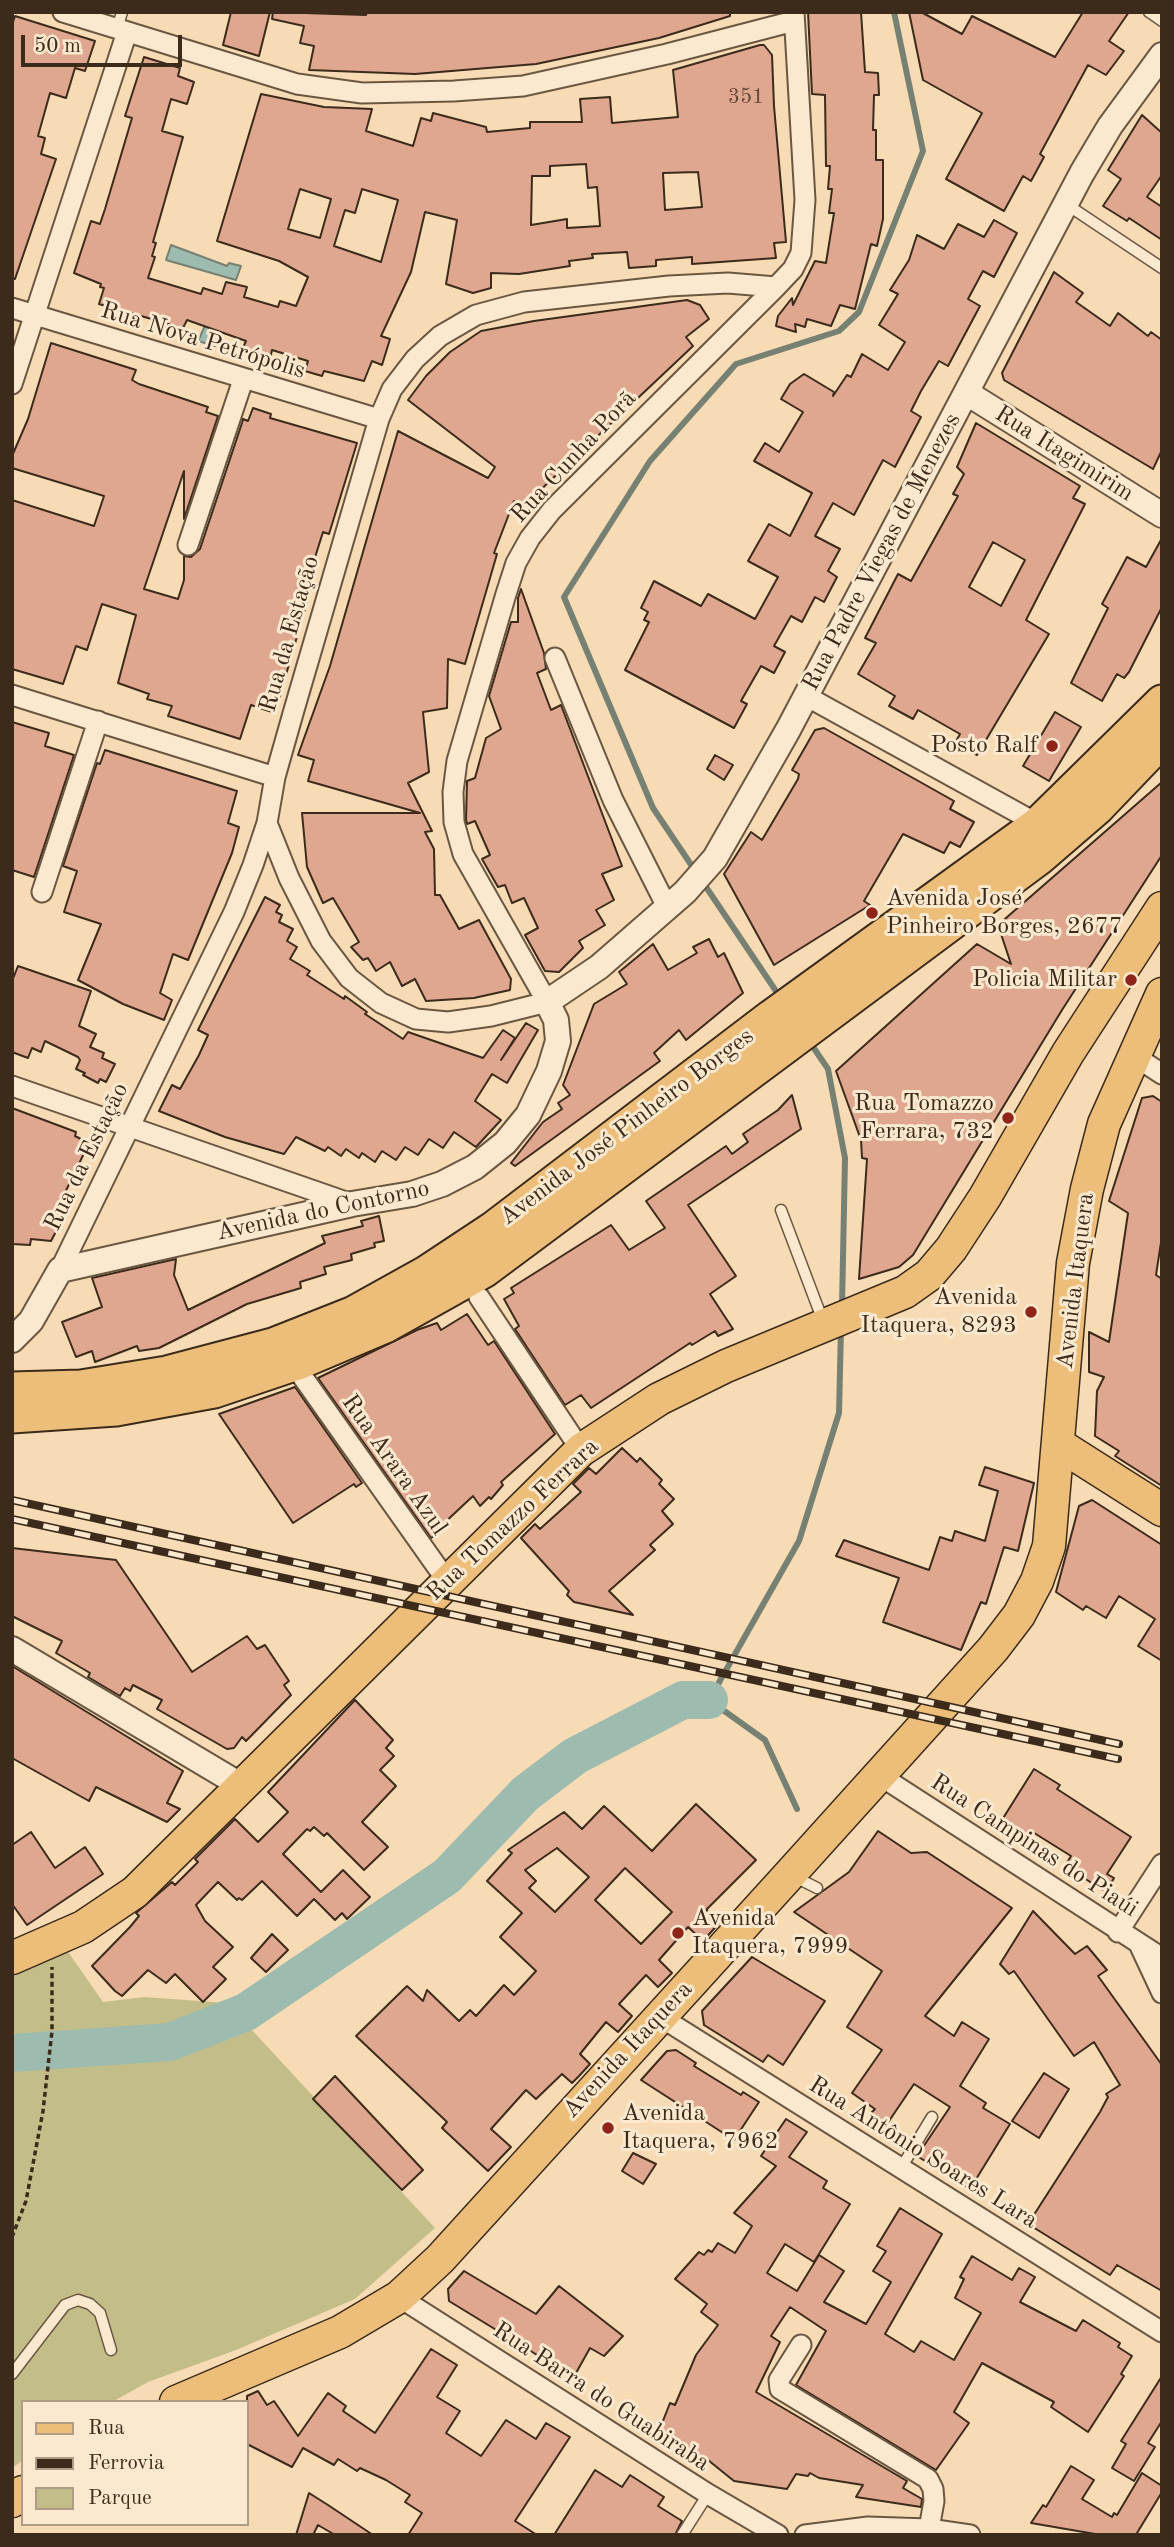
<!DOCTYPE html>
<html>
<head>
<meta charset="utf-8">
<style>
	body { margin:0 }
	#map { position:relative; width:1174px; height:2547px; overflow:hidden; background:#f7dbb5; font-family:"Old Standard TT",serif }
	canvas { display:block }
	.frame { position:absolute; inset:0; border:14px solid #3c2b1a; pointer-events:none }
	.legend { position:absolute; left:21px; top:2400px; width:228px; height:126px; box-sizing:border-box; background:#fae8cf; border:2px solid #ae9c87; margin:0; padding:9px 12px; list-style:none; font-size:21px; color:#3c2b1a }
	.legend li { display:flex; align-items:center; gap:14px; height:35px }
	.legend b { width:35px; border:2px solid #ae9c87 }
	.scale { position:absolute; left:21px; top:35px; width:161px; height:32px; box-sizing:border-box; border:4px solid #3c2b1a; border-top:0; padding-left:9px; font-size:21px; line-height:24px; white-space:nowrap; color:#3c2b1a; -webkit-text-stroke:5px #fae8cf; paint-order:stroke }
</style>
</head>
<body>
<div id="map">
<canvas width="1174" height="2547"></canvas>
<div class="frame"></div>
<ul class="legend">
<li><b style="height:9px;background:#ecbe7a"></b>Rua</li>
<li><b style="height:9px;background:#3c2b1a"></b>Ferrovia</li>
<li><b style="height:19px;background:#c3be89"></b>Parque</li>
</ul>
<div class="scale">50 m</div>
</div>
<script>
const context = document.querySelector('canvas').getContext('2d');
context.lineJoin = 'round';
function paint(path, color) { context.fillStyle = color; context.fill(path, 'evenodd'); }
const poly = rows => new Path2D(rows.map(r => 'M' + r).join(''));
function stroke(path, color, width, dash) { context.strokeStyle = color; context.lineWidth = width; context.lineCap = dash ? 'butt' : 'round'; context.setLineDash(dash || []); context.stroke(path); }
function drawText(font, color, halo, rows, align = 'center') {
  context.font = font + ' "Old Standard TT",serif'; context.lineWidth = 6; context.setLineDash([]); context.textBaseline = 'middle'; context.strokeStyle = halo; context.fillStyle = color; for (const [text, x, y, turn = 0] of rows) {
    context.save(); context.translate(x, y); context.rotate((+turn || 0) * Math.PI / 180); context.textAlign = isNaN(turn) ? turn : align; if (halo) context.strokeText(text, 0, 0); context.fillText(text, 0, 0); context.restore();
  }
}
paint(poly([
	[57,1936,103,2002,144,1997,227,2003,435,2228,355,2299,236,2350,148,2382,112,2402,23,2402,23,2460,12,2468,12,1954]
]), '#c3be89');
const water = poly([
	[171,245,227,266,229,263,241,266,236,280,166,260,171,245],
	[209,317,222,322,215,346,198,341,209,317]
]);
paint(water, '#9dbbae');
stroke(water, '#768173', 2);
stroke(poly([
	[696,872,653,808,564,597,650,461,736,364,839,331,859,312,923,151,894,12],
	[702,881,780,997],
	[809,1041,828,1069,845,1158,842,1307],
	[797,1809,765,1740,709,1700,799,1541,839,1413,841,1328]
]), '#768173', 6);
stroke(poly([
	[12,2053,170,2042,246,2012,447,1876,525,1794,575,1756,683,1700,709,1700]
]), '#9dbbae', 38);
const building = poly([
	[231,12,270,12,259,56,223,45,231,12],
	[273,12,366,15,367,12,730,12,730,16,659,38,536,64,415,74,309,70,314,46,300,43,304,26,272,19,273,12],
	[808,12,861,12,865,72,878,73,879,95,874,95,873,130,876,130,876,160,883,160,883,219,877,246,871,244,855,309,840,305,831,326,807,319,805,327,795,324,796,332,776,326,778,316,792,298,793,305,815,261,826,263,834,213,829,213,832,189,828,189,830,166,826,166,825,95,812,94,808,12],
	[909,12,921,12,962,34,972,16,1055,57,1083,12,1129,12,1109,41,1124,51,1106,75,1088,65,1040,154,1044,157,1031,181,1023,176,1004,211,946,179,982,113,923,80,909,12],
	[15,16,95,41,85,71,75,68,66,98,50,93,38,136,45,138,41,154,56,159,15,279,12,278,12,25,15,16],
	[760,45,764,45,772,55,774,106,786,242,774,243,776,258,692,264,692,257,656,260,656,266,629,268,627,252,592,254,593,258,569,261,570,266,519,274,491,273,491,288,473,293,446,284,457,220,425,212,411,272,381,336,390,339,382,365,372,361,364,381,324,371,322,376,305,371,308,361,272,350,270,359,242,350,246,341,187,320,183,328,99,304,104,288,100,287,101,284,74,273,91,221,100,224,105,209,132,118,125,116,144,57,180,68,178,76,194,82,187,104,171,99,162,131,183,137,153,242,156,243,152,256,155,257,148,278,201,294,203,288,222,294,226,282,247,287,244,297,278,307,280,301,296,306,308,277,279,261,217,241,261,94,324,107,372,109,366,131,413,146,421,118,431,121,433,113,486,127,487,132,530,128,530,122,582,122,580,99,610,97,612,123,678,117,673,70,760,45],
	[586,164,588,188,597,187,600,226,567,228,567,219,531,225,532,176,550,176,550,166,586,164],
	[698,172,702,207,665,210,663,173,698,172],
	[300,189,331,199,320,238,288,229,300,189],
	[362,189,398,200,381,262,334,246,345,210,355,213,362,189],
	[1142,115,1162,133,1162,175,1147,197,1162,207,1162,240,1129,218,1127,221,1103,206,1121,179,1108,170,1142,115],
	[994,220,1017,233,994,277,983,271,968,299,980,306,948,366,939,361,921,391,911,411,921,417,895,467,883,460,854,515,833,503,815,536,840,549,828,571,837,577,824,602,815,597,802,622,791,616,774,646,785,652,774,673,761,666,741,701,747,704,734,728,625,670,649,622,644,620,648,612,641,608,654,581,701,606,708,594,755,619,778,577,748,561,769,524,790,536,812,493,754,461,765,443,779,452,803,412,781,399,790,384,804,374,834,392,833,396,847,375,851,377,862,354,888,370,905,342,879,325,898,294,890,290,909,260,917,235,944,249,958,224,984,237,994,220],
	[1054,272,1083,293,1076,302,1110,326,1118,313,1148,336,1151,332,1162,340,1162,450,1153,469,1004,380,1002,373,1054,272],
	[687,300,700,305,709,319,686,337,693,346,515,514,514,501,494,553,497,554,465,664,448,659,447,708,423,712,429,772,408,783,432,831,425,832,434,849,435,895,440,895,459,929,479,920,511,979,510,990,474,998,426,1001,415,979,402,986,390,962,376,971,368,958,363,960,351,947,359,942,333,898,323,903,307,867,302,813,420,813,308,781,314,760,298,755,330,666,398,431,488,478,495,467,408,400,426,376,450,352,481,331,534,321,687,300],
	[51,343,136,370,132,380,139,384,208,407,206,412,218,416,184,519,184,471,144,589,178,599,184,580,184,556,191,557,200,549,242,423,243,419,248,421,253,408,271,414,270,418,357,443,329,534,323,532,311,570,315,571,309,595,275,713,251,705,240,739,168,716,172,706,147,699,149,694,118,683,136,615,102,604,87,650,76,646,63,684,12,669,12,500,94,526,104,496,12,468,12,456,28,419,51,343],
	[976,423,1080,486,1073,498,1085,504,1026,620,1049,634,977,755,955,743,960,734,918,710,913,719,889,706,895,696,858,674,876,643,865,638,898,574,911,581,958,496,953,494,964,474,957,467,976,423],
	[993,542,1025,560,1001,606,969,587,993,542],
	[1162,538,1162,607,1129,672,1124,678,1117,674,1102,701,1071,683,1108,608,1102,604,1127,557,1146,567,1162,538],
	[521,589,544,653,546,669,537,673,551,710,561,705,622,866,602,874,614,900,596,910,605,925,579,941,583,948,559,972,545,971,525,935,538,928,524,898,512,903,505,885,498,887,482,859,490,855,475,821,467,824,466,820,467,781,475,778,486,738,501,729,489,696,511,622,518,622,518,598,521,589],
	[1055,712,1081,727,1049,781,1023,766,1055,712],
	[12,722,49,733,45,746,74,755,34,877,12,870,12,722],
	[824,728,954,801,950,809,974,822,960,847,950,842,944,853,903,834,864,901,870,905,774,965,724,874,751,832,762,840,798,779,799,774,792,770,815,730,824,728],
	[105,750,237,791,228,823,239,827,232,853,188,960,173,954,160,993,172,1000,164,1020,123,1004,78,980,101,924,64,912,77,871,63,866,97,763,100,764,105,750],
	[715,755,733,765,724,780,707,769,715,755],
	[1162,782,1162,855,1062,1010,913,1255,899,1267,859,1279,867,1159,862,1158,861,1140,836,1071,977,944,1011,964,998,925,1162,782],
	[265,897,280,905,276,912,282,915,279,922,293,929,287,941,297,947,290,959,310,971,307,975,344,999,345,996,367,1012,365,1014,403,1039,408,1032,483,1058,503,1030,515,1038,501,1060,526,1023,538,1030,507,1083,492,1074,475,1101,501,1120,476,1147,454,1132,443,1148,429,1139,418,1155,405,1147,396,1160,382,1151,375,1162,362,1153,359,1158,346,1149,341,1156,328,1147,325,1151,296,1137,284,1154,225,1137,159,1111,172,1085,180,1089,199,1055,208,1035,198,1030,265,897],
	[709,939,718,957,724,953,743,993,686,1040,679,1030,654,1053,660,1061,515,1166,511,1163,543,1122,562,1109,558,1103,570,1095,563,1085,594,1004,627,984,619,972,653,944,668,970,697,953,693,947,709,939],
	[18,966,91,991,79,1026,96,1034,90,1047,104,1053,102,1058,115,1064,106,1082,100,1079,98,1083,83,1075,85,1073,76,1069,80,1060,78,1057,45,1041,41,1052,32,1048,28,1058,12,1052,12,981,18,966],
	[792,1095,801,1129,688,1205,736,1276,710,1294,733,1329,718,1336,715,1331,692,1345,690,1343,591,1408,581,1395,565,1405,515,1329,519,1326,504,1299,514,1293,511,1288,611,1225,629,1250,665,1228,646,1201,726,1146,732,1154,748,1142,743,1134,778,1110,792,1095],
	[1153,1096,1162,1102,1162,1236,1156,1275,1162,1279,1162,1486,1115,1456,1119,1451,1095,1436,1097,1391,1104,1377,1089,1372,1089,1332,1109,1342,1128,1213,1109,1201,1142,1098,1153,1096],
	[12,1108,76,1132,75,1136,89,1143,61,1201,72,1201,51,1241,31,1239,30,1245,12,1244,12,1108],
	[379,1216,384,1241,374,1243,375,1247,351,1254,352,1260,324,1267,326,1274,300,1282,301,1288,247,1304,159,1348,139,1351,137,1346,95,1362,92,1351,76,1357,62,1322,102,1307,92,1278,176,1259,174,1275,188,1310,325,1243,322,1236,363,1226,361,1221,379,1216],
	[467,1314,488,1345,494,1341,555,1434,501,1482,503,1485,491,1499,489,1497,480,1506,473,1496,441,1526,444,1530,431,1538,318,1378,417,1330,437,1323,441,1330,467,1314],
	[295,1387,362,1483,356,1487,354,1484,293,1523,219,1414,295,1387],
	[622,1448,637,1462,640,1458,662,1480,659,1484,674,1499,662,1511,673,1524,650,1545,655,1550,609,1591,633,1615,574,1602,567,1595,569,1591,521,1538,535,1524,540,1529,581,1492,573,1484,589,1468,596,1474,622,1448],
	[985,1467,1034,1483,1018,1551,1004,1547,986,1604,981,1602,961,1650,883,1622,899,1578,836,1556,844,1540,929,1570,940,1537,952,1541,955,1531,985,1541,998,1491,979,1485,985,1467],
	[1092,1500,1162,1545,1162,1661,1138,1646,1155,1619,1119,1596,1106,1618,1086,1606,1083,1610,1056,1592,1079,1506,1092,1500],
	[12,1548,116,1560,192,1672,247,1636,257,1649,265,1645,289,1681,284,1685,291,1695,246,1741,242,1737,234,1748,227,1749,157,1709,162,1700,133,1685,130,1691,125,1688,120,1696,88,1677,90,1673,56,1653,62,1641,12,1616,12,1548],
	[12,1666,183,1771,167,1803,180,1809,167,1822,96,1787,89,1801,12,1758,12,1666],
	[355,1700,393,1740,386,1748,394,1756,380,1770,396,1786,362,1822,388,1847,364,1870,327,1833,324,1836,314,1827,310,1831,307,1829,283,1854,321,1892,343,1870,370,1897,347,1919,342,1913,335,1920,314,1899,297,1916,262,1881,242,1900,239,1898,237,1900,218,1882,196,1905,205,1921,233,1947,213,1967,226,1979,203,2002,175,1974,166,1983,148,1970,122,1996,115,1991,92,1966,130,1927,139,1916,136,1913,172,1882,175,1885,198,1862,195,1859,235,1819,258,1842,288,1812,268,1792,355,1700],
	[1034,1769,1060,1785,1057,1789,1131,1837,1107,1874,1114,1878,1106,1892,1065,1866,1071,1856,1031,1831,1025,1839,1000,1823,1034,1769],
	[696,1804,756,1860,706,1910,720,1922,703,1941,688,1927,659,1960,672,1973,658,1987,646,1975,619,2004,632,2016,618,2032,606,2022,580,2054,590,2064,579,2076,572,2083,562,2074,536,2099,526,2090,491,2129,511,2147,488,2171,442,2128,447,2122,356,2036,407,1986,423,2001,427,1990,459,2021,470,2010,476,2016,504,1985,514,1995,536,1971,500,1937,522,1913,487,1881,512,1853,508,1850,564,1812,582,1829,604,1806,652,1851,696,1804],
	[557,1848,589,1877,555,1912,529,1888,536,1881,525,1870,557,1848],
	[625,1868,672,1912,641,1944,595,1900,625,1868],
	[878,1831,911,1853,927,1852,1012,1908,925,2016,954,2036,962,2022,989,2039,960,2086,986,2103,983,2108,1010,2124,970,2189,917,2156,950,2107,914,2084,887,2124,871,2113,875,2109,852,2093,882,2050,847,2027,882,1971,794,1912,849,1872,878,1831],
	[31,1832,55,1868,85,1847,103,1874,27,1925,12,1904,12,1845,31,1832],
	[1033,1911,1075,1954,1087,1946,1107,1970,1098,1976,1162,2065,1162,2291,1117,2265,1110,2275,1028,2224,1100,2112,1108,2097,1106,2094,1120,2085,1094,2042,1074,2056,1014,1971,1009,1974,1000,1964,1033,1911],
	[272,1934,288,1950,266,1972,251,1958,272,1934],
	[752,1957,825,2001,783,2065,768,2055,763,2062,704,2025,702,2011,752,1957],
	[676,2050,696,2063,694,2066,741,2095,743,2092,759,2102,734,2140,641,2080,667,2051,676,2050],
	[1044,2073,1069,2089,1039,2138,1012,2121,1044,2073],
	[335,2076,423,2170,402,2190,313,2099,335,2076],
	[786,2119,807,2132,789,2157,827,2181,823,2188,850,2204,814,2262,785,2244,767,2273,797,2291,819,2255,844,2271,824,2302,866,2324,891,2282,873,2271,886,2251,877,2246,900,2208,942,2234,885,2334,914,2352,921,2341,954,2360,981,2313,955,2298,964,2279,960,2277,972,2256,1012,2280,1019,2268,1035,2277,1020,2302,1076,2331,1083,2320,1120,2343,1118,2347,1132,2356,1121,2374,1124,2376,1088,2432,1051,2407,1054,2402,982,2363,954,2412,969,2423,936,2470,796,2385,826,2331,790,2307,771,2336,780,2342,756,2392,907,2481,903,2488,922,2499,921,2507,856,2497,863,2485,819,2478,810,2473,808,2476,796,2474,787,2489,734,2481,703,2456,701,2460,659,2431,670,2403,675,2405,696,2355,718,2325,701,2312,707,2304,675,2279,699,2252,704,2255,708,2250,712,2252,718,2243,735,2253,752,2226,734,2213,776,2166,761,2156,786,2119],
	[633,2153,656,2164,643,2184,622,2171,633,2153],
	[464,2271,536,2314,559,2286,623,2336,604,2356,590,2348,576,2373,542,2354,542,2358,449,2301,448,2289,464,2271],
	[431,2349,457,2365,437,2397,460,2411,446,2433,481,2456,506,2420,536,2439,546,2423,570,2437,515,2521,537,2535,408,2535,422,2513,405,2502,410,2495,386,2480,360,2468,357,2471,338,2459,334,2465,303,2448,292,2467,247,2444,247,2396,258,2391,267,2405,274,2401,298,2436,328,2393,346,2406,343,2411,375,2433,431,2349],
	[1162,2376,1162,2421,1148,2443,1155,2447,1134,2481,1112,2468,1126,2444,1121,2441,1162,2376],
	[1071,2466,1094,2480,1082,2499,1112,2517,1114,2513,1117,2515,1142,2473,1162,2486,1162,2492,1137,2533,1140,2535,1101,2535,1031,2523,1043,2505,1046,2507,1071,2466],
	[595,2470,622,2487,630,2475,664,2497,658,2506,682,2521,675,2535,554,2535,595,2470],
	[309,2493,328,2505,373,2535,335,2535,318,2525,313,2535,296,2535,309,2493]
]);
paint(building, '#dfa690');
stroke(building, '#3c2b1a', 2);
const service = poly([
	[1149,12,1162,21],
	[117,29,122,12],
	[1066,204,1162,268],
	[781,1210,823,1321],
	[793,1876,817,1888],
	[901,2168,932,2117],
	[12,2374,65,2305,78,2300,90,2304,100,2313,111,2350],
	[682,2535,708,2494]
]);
const minor = poly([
	[63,12,297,84,362,93,454,91,523,86,667,54,794,21],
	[12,308,379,419],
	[12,384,127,32],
	[188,545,243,380],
	[555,658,613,800,667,907],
	[12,695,275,777],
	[806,696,1038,824],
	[267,823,289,878,321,941,349,978,381,1003,416,1019,448,1022,491,1016,547,1002,463,854,454,822,453,792,457,761,506,594,516,563,530,538,552,510,776,287,793,269,801,253,805,200,794,12],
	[42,892,98,721],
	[1136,1057,1162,1074],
	[12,1086,352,1204],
	[60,1270,234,912,253,865,267,823,275,777,294,710,379,419,392,389,415,359,440,336,476,315,524,302,669,286,728,283,776,287],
	[479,1297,581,1450],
	[302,1376,447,1581],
	[879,1775,1162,1958],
	[1118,1932,1162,1864],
	[1139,1944,1162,1993],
	[659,2016,1162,2332],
	[399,2297,708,2494,778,2535],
	[801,2345,779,2380,780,2389,928,2479,933,2489,934,2501,929,2529],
	[805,2535,868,2527,929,2529,970,2535]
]);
const tertiary = poly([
	[967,393,1162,515],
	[12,1340,31,1321,60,1270,352,1204,412,1194,442,1184,475,1167,505,1143,528,1115,549,1071,558,1041,556,1020,547,1002,599,967,685,892,715,858,788,730,1082,173,1110,126,1162,55],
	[12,1649,242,1786]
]);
const primary = poly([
	[1058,1444,1162,1510],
	[12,1958,83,1927,135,1892,581,1450,659,1399,726,1366,905,1292,929,1275,951,1249,985,1197,1068,1053,1162,908],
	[176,2402,340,2332,399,2297,440,2259,790,1874,993,1649,1019,1615,1037,1581,1049,1546,1073,1263,1087,1189,1104,1124,1162,994],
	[12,2501,23,2492]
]);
const trunk = poly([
	[12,1389,81,1387,167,1373,273,1345,354,1313,426,1273,494,1228,771,1017,1038,824,1162,702],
	[12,1416,116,1409,214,1391,300,1362,385,1326,485,1270,1039,858,1097,808,1162,740]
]);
stroke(service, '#6b5741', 13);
stroke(minor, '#6b5741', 23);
stroke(tertiary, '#6b5741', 28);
stroke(primary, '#3c2b1a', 35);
stroke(trunk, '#3c2b1a', 37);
stroke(poly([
	[12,2237,26,2201,43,2111,52,2031,52,1967]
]), '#3c2b1a', 3.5, [5, 3.5]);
stroke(service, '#fae8cf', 10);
stroke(minor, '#fae8cf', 19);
stroke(tertiary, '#fae8cf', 24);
stroke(primary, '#ecbe7a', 32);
stroke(trunk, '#ecbe7a', 33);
const rail = poly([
	[12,1500,1119,1744],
	[12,1519,1118,1759]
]);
stroke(rail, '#3c2b1a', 8);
stroke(rail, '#fae8cf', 5, [16]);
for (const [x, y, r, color] of [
	[1052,746,7,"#8f2418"],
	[872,913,7,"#8f2418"],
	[1131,980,7,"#8f2418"],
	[1008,1118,7,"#8f2418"],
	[1031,1312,7,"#8f2418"],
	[678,1933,7,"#8f2418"],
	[608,2128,7,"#8f2418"]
]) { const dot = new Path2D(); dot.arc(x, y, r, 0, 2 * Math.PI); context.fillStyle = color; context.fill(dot); stroke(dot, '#fae8cf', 2.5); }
drawText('21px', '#654a38', null, [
	["351",746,97]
]);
drawText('24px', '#3c2b1a', '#fae8cf', [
	["Rua Nova Petrópolis",203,341,17],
	["Rua Itagimirim",1064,454,32],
	["Rua Cunha Porã",574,457,-47],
	["Rua Padre Viegas de Menezes",882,552,-62],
	["Rua da Estação",290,634,-74],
	["Avenida José Pinheiro Borges",627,1127,-37],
	["Rua da Estação",87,1157,-64],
	["Avenida do Contorno",323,1211,-12],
	["Avenida Itaquera",1076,1281,-83],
	["Rua Arara Azul",394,1465,55],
	["Rua Tomazzo Ferrara",513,1520,-43],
	["Rua Campinas do Piaúi",1034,1846,33],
	["Avenida Itaquera",628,2050,-47],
	["Rua Antônio Soares Lara",923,2153,32],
	["Rua Barra do Guabiraba",601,2397,33]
]);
drawText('24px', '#3c2b1a', '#fae8cf', [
	["Posto Ralf",1038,746],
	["Avenida José",886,899,"left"],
	["Pinheiro Borges, 2677",886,927,"left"],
	["Policia Militar",1117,980],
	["Rua Tomazzo",994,1104],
	["Ferrara, 732",994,1132],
	["Avenida",1017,1298],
	["Itaquera, 8293",1017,1326],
	["Avenida",692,1919,"left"],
	["Itaquera, 7999",692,1947,"left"],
	["Avenida",622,2114,"left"],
	["Itaquera, 7962",622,2142,"left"]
], 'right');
</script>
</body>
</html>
